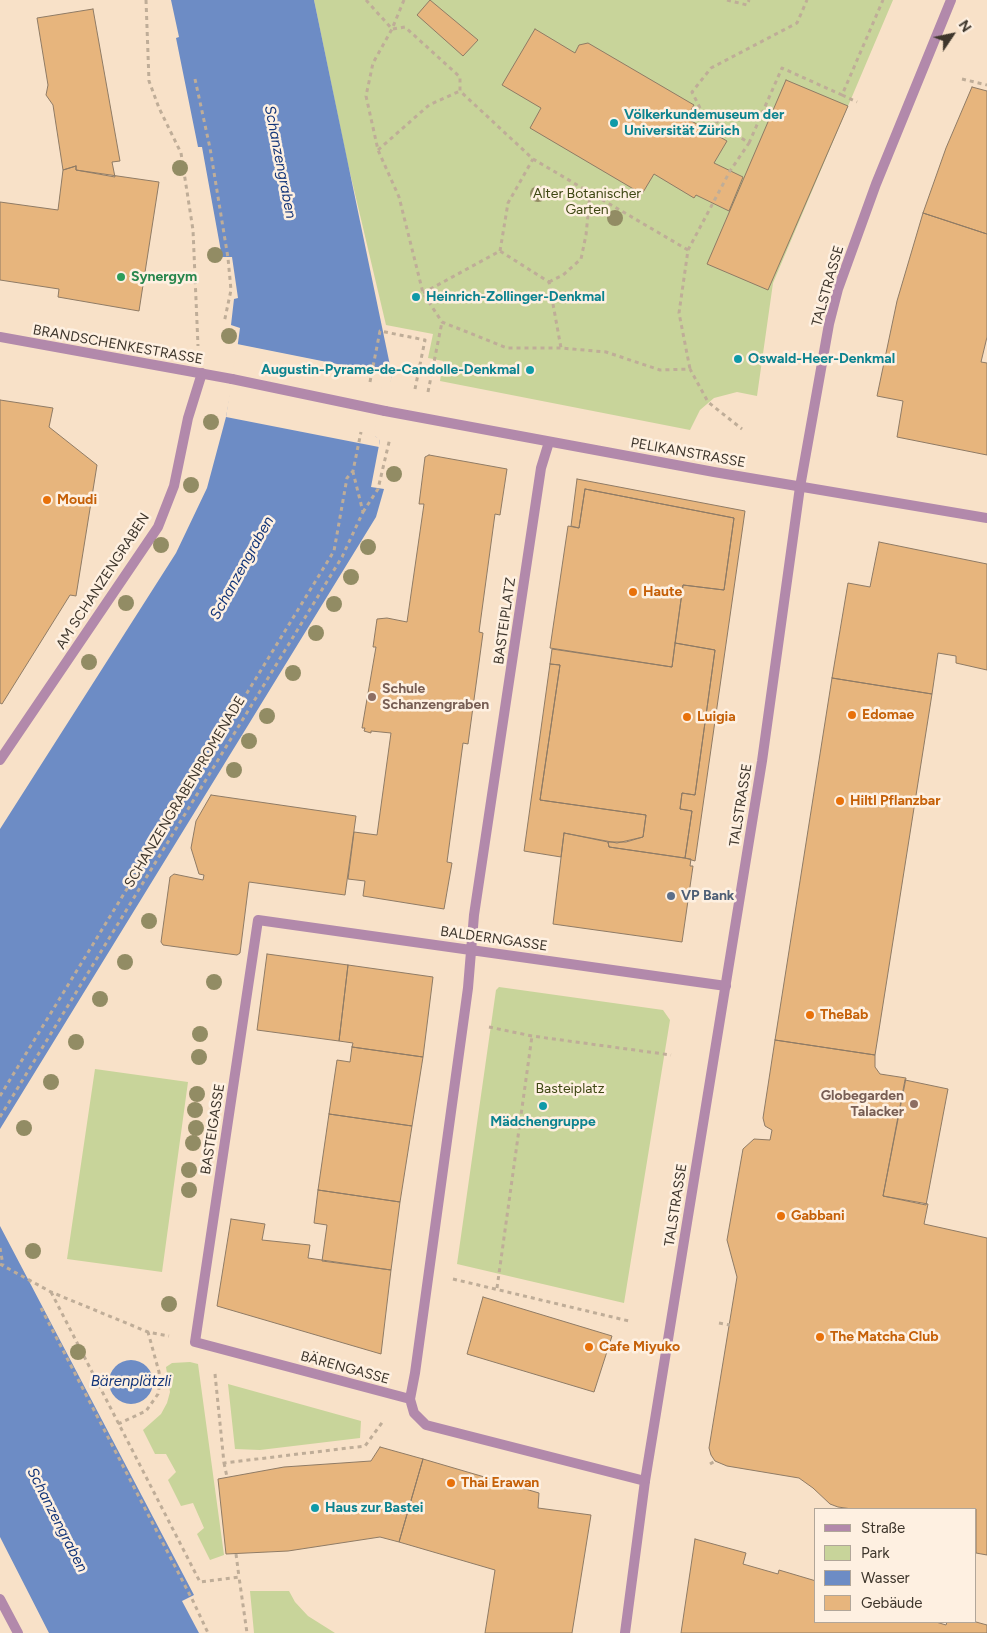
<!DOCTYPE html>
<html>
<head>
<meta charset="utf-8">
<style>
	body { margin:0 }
	#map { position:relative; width:987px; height:1633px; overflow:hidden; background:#f8e1c8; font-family:Figtree,sans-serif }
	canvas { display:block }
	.legend { position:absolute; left:814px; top:1508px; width:162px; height:115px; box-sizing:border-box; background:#fef0e1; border:1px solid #b1a699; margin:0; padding:6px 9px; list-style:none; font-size:15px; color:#3e362c }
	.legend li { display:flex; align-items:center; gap:10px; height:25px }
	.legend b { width:25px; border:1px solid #b1a699 }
	.north { position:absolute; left:927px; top:10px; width:50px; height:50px; -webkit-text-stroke:4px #fef0e1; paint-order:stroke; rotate:56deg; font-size:14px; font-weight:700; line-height:20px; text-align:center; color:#3e362c }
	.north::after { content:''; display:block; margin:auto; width:18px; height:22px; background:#3e362c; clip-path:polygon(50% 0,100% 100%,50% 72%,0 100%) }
</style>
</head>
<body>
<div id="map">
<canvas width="987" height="1633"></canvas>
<ul class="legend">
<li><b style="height:6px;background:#b289ab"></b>Straße</li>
<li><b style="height:14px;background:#c8d49a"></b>Park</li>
<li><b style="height:14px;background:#6d8cc5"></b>Wasser</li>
<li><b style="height:14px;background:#e7b57d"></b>Gebäude</li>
</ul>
<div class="north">N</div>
</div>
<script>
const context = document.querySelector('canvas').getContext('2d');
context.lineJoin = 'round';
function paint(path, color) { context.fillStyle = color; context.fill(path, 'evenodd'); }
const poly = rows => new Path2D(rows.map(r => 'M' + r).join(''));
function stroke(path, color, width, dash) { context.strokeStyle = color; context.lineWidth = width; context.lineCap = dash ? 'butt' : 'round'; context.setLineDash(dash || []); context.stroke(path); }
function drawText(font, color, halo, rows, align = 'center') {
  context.font = font + ' Figtree,sans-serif'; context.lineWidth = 5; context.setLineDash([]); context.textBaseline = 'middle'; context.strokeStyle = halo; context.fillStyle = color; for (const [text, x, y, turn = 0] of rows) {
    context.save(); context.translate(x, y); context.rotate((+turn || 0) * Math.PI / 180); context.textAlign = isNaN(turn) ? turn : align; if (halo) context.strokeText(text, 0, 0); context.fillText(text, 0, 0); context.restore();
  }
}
paint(poly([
	[314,0,893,0,773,283,757,396,737,392,714,398,700,410,690,430,440,381,443,361,428,358,433,334,386,325,347,160],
	[499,987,663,1010,670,1020,624,1303,457,1264,496,990],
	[95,1069,188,1082,162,1272,67,1259],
	[190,1362,198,1364,224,1555,210,1560,197,1534,204,1528,193,1503,181,1506,168,1480,176,1472,166,1454,155,1454,143,1430,161,1414,167,1403,170,1392,166,1367,172,1363],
	[228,1384,361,1421,360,1438,260,1450,235,1449],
	[250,1591,289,1591,295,1602,308,1616,335,1633,254,1633]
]), '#c8d49a');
paint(poly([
	[171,0,314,0,392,375,390,382,380,385,371,433,380,440,371,487,384,489,376,517,0,1129,0,829,176,553,207,488,226,417,233,379,240,328,231,325,234,299,238,298,232,257,222,257,202,147,198,147,176,38,179,37],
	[0,1226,194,1595,182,1601,199,1633,49,1633,0,1537],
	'109 1382a22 22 0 1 1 44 0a22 22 0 1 1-44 0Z'
]), '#6d8cc5');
paint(poly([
	[237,344,392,375,390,385,382,387,374,433,376,437,380,438,379,447,226,417]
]), '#f8e1c8');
const building = poly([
	[430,0,478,40,463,56,417,15,430,0],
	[93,9,120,161,112,162,115,177,76,170,76,166,63,170,53,105,46,95,48,85,37,18,93,9],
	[535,29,575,53,579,45,588,43,694,105,686,118,727,141,714,163,743,177,729,211,696,195,694,198,654,174,642,194,530,128,541,108,502,85,535,29],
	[786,80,848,106,768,290,707,264,786,80],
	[972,87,987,91,987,234,923,213,946,148,972,87],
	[76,166,76,170,159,182,139,311,58,297,59,289,0,280,0,202,58,210,63,170,76,166],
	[923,213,987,234,987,337,981,362,987,363,987,455,897,437,903,401,877,396,897,301,923,213],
	[0,400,53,408,49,427,97,465,76,596,70,595,2,704,0,703,0,400],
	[429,455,507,469,500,515,495,514,479,632,483,633,468,744,463,743,447,862,452,863,444,909,363,896,365,881,348,879,354,832,377,835,391,733,371,731,371,733,364,731,365,728,362,728,376,647,373,647,377,619,387,618,407,622,424,504,419,504,425,457,429,455],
	[577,479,745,511,695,861,685,858,692,811,680,809,682,793,695,795,715,650,675,643,683,585,724,590,734,518,585,489,579,528,571,526,577,479],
	[585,489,734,518,724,590,683,585,672,667,550,648,568,526,579,528,585,489],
	[879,542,987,564,987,670,956,663,956,656,938,653,932,694,832,678,848,583,870,587,879,542],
	[675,643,715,650,695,795,682,793,680,809,692,811,685,858,609,847,608,842,626,842,643,837,646,815,540,800,560,665,550,664,552,649,672,667,675,643],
	[550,664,560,665,540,800,646,815,643,837,617,843,564,833,561,857,524,851,550,664],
	[832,678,932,694,875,1055,775,1040,832,678],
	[211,795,356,816,345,895,249,882,240,953,237,955,163,945,161,942,170,877,174,874,203,880,204,875,199,874,191,848,196,821,211,795],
	[564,833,608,842,609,847,691,859,690,866,693,866,682,942,553,924,564,833],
	[267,954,348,965,339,1041,257,1030,267,954],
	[348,965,433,977,423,1057,352,1047,353,1043,339,1041,348,965],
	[775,1040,875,1055,875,1067,880,1074,906,1078,883,1196,928,1204,924,1224,987,1238,987,1555,976,1553,976,1509,852,1509,838,1507,830,1504,813,1488,799,1478,727,1466,715,1461,711,1455,709,1448,737,1277,727,1240,743,1149,754,1139,770,1140,772,1130,765,1126,763,1118,775,1040],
	[352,1047,423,1057,412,1126,329,1114,337,1060,350,1062,352,1047],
	[905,1080,948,1089,926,1205,883,1196,905,1080],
	[329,1114,412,1126,400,1202,318,1190,329,1114],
	[318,1190,400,1202,391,1270,322,1261,327,1225,314,1223,318,1190],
	[231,1219,265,1224,262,1240,310,1245,308,1258,391,1270,381,1354,217,1306,231,1219],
	[483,1297,612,1336,594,1392,467,1354,483,1297],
	[380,1447,423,1459,399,1542,380,1537,288,1551,226,1554,218,1479,284,1467,371,1461,380,1447],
	[423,1459,539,1493,538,1508,591,1515,572,1633,485,1633,495,1570,399,1542,423,1459],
	[695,1539,746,1553,743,1564,778,1574,779,1570,816,1581,816,1622,936,1622,946,1625,947,1622,976,1622,987,1625,987,1633,681,1633,695,1539]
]);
paint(building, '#e7b57d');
stroke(building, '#8f7b65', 1);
stroke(poly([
	[146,0,149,81,159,108,181,153,193,230,198,346],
	[366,0,392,29],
	[404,0,392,29,373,63,366,96,378,150,399,197,423,293,442,322,507,348,561,348,606,352,660,370,690,369,708,402,742,429],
	[727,0,747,5,749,0],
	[393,29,405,27,460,77,460,91,533,159,688,250,679,313,690,369],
	[195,79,210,148,228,258,231,290,224,323],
	[962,79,987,85],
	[842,95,857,102],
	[749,143,782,68,842,95,883,0],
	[378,150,429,105,460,91],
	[688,250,730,171,749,143,702,112,692,92,711,68,797,23,807,0],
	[500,251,508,203,533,159],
	[549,282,563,275,581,259,586,235,590,194],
	[423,293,500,251,549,282,561,348],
	[370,382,380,331,425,340,415,389],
	[428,392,442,322],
	[363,512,378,489,390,438],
	[489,1027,532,1036,671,1055],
	[0,1096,334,551,347,478,353,471,361,432],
	[0,1117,342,557,363,512,353,472],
	[0,1248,3,1265],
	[0,1264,51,1292,148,1332,169,1336],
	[453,1279,629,1321],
	[497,1288,532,1036],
	[51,1292,200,1582,239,1577,247,1633],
	[41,1308,193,1601,208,1633],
	[719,1323,730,1325],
	[215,1374,224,1463,365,1446,384,1420],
	[118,1424,146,1411,158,1394,160,1382,159,1372,148,1332],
	[224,1463,227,1477],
	[710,1464,715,1461],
	[236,1554,239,1577]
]), '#bfad98', 3, [4, 4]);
stroke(poly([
	[0,760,158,527,174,486,188,418,202,373],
	[0,1599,18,1633]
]), '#b289ab', 10);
stroke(poly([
	[0,337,232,379],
	[385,411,714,472,987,518],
	[549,442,541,468,474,915,468,988,415,1373,410,1399,414,1413,426,1425,645,1481],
	[410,1399,195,1342,258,920,726,986]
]), '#b289ab', 10);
stroke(poly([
	[625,1633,645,1481,762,761,800,487,829,324,838,289,876,184,951,0]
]), '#b289ab', 10);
stroke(poly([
	[232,379,385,411]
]), '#b289ab', 10);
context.fillStyle = '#928c64';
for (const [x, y] of [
	[180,168],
	[538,194],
	[615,218],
	[215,255],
	[229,336],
	[211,422],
	[394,474],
	[191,485],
	[161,545],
	[368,547],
	[351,577],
	[126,603],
	[334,604],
	[316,633],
	[89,662],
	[293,673],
	[267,716],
	[249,741],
	[234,770],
	[149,921],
	[125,962],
	[214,982],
	[100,999],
	[200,1034],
	[76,1042],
	[199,1057],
	[51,1082],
	[197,1094],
	[195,1110],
	[24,1128],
	[196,1128],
	[193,1143],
	[189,1170],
	[189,1190],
	[33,1251],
	[169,1304],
	[78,1352]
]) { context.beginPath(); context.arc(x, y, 8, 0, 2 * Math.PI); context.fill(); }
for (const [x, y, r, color] of [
	[614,123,5,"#0f9aa8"],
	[121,277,5,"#2e9e5b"],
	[416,297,5,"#0f9aa8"],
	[738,359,5,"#0f9aa8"],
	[530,370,5,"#0f9aa8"],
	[47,500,5,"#e8710a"],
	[633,592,5,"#e8710a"],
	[372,697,5,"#8d6e63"],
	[852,715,5,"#e8710a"],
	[687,717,5,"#e8710a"],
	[840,801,5,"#e8710a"],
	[671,896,5,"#5c6f8a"],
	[810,1015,5,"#e8710a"],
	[914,1104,5,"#8d6e63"],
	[543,1106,5,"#0f9aa8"],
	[781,1216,5,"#e8710a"],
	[820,1337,5,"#e8710a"],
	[589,1347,5,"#e8710a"],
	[451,1483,5,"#e8710a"],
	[315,1508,5,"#0f9aa8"]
]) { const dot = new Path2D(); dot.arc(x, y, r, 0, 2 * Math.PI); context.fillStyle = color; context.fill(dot); stroke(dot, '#fef0e1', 2); }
drawText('bold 14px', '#0d838f', '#fef0e1', [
	["Völkerkundemuseum der",624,115],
	["Universität Zürich",624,131],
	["Heinrich-Zollinger-Denkmal",426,297],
	["Oswald-Heer-Denkmal",748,359],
	["Augustin-Pyrame-de-Candolle-Denkmal",520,370,"right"],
	["Mädchengruppe",543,1122,"center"],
	["Haus zur Bastei",325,1508]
], 'left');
drawText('14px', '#3e4713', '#fef0e1', [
	["Alter Botanischer",587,194],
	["Garten",587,210],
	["Basteiplatz",570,1089]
]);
drawText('bold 14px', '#27864d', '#fef0e1', [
	["Synergym",131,277]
], 'left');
drawText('14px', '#3e362c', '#fef0e1', [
	["TALSTRASSE",828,286,-74],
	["BRANDSCHENKESTRASSE",118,345,10],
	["PELIKANSTRASSE",688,453,10],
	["AM SCHANZENGRABEN",103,581,-57],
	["BASTEIPLATZ",505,621,-82],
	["SCHANZENGRABENPROMENADE",185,792,-59],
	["TALSTRASSE",741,805,-81],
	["BALDERNGASSE",494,939,8],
	["BASTEIGASSE",213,1129,-81],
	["TALSTRASSE",676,1205,-81],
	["BÄRENGASSE",345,1368,15]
]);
drawText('bold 14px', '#c56008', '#fef0e1', [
	["Moudi",57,500],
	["Haute",643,592],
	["Edomae",862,715],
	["Luigia",697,717],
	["Hiltl Pflanzbar",850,801],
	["TheBab",820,1015],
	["Gabbani",791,1216],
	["The Matcha Club",830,1337],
	["Cafe Miyuko",599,1347],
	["Thai Erawan",461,1483]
], 'left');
drawText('bold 14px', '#785e54', '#fef0e1', [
	["Schule",382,689],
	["Schanzengraben",382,705],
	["Globegarden",904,1096,"right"],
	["Talacker",904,1112,"right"]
], 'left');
drawText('bold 14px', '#4e5e75', '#fef0e1', [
	["VP Bank",681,896]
], 'left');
drawText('italic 15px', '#133579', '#fef0e1', [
	["Schanzengraben",280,162,79],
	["Schanzengraben",242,568,-61],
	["Bärenplätzli",131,1382],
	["Schanzengraben",57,1520,63]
]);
</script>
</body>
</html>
